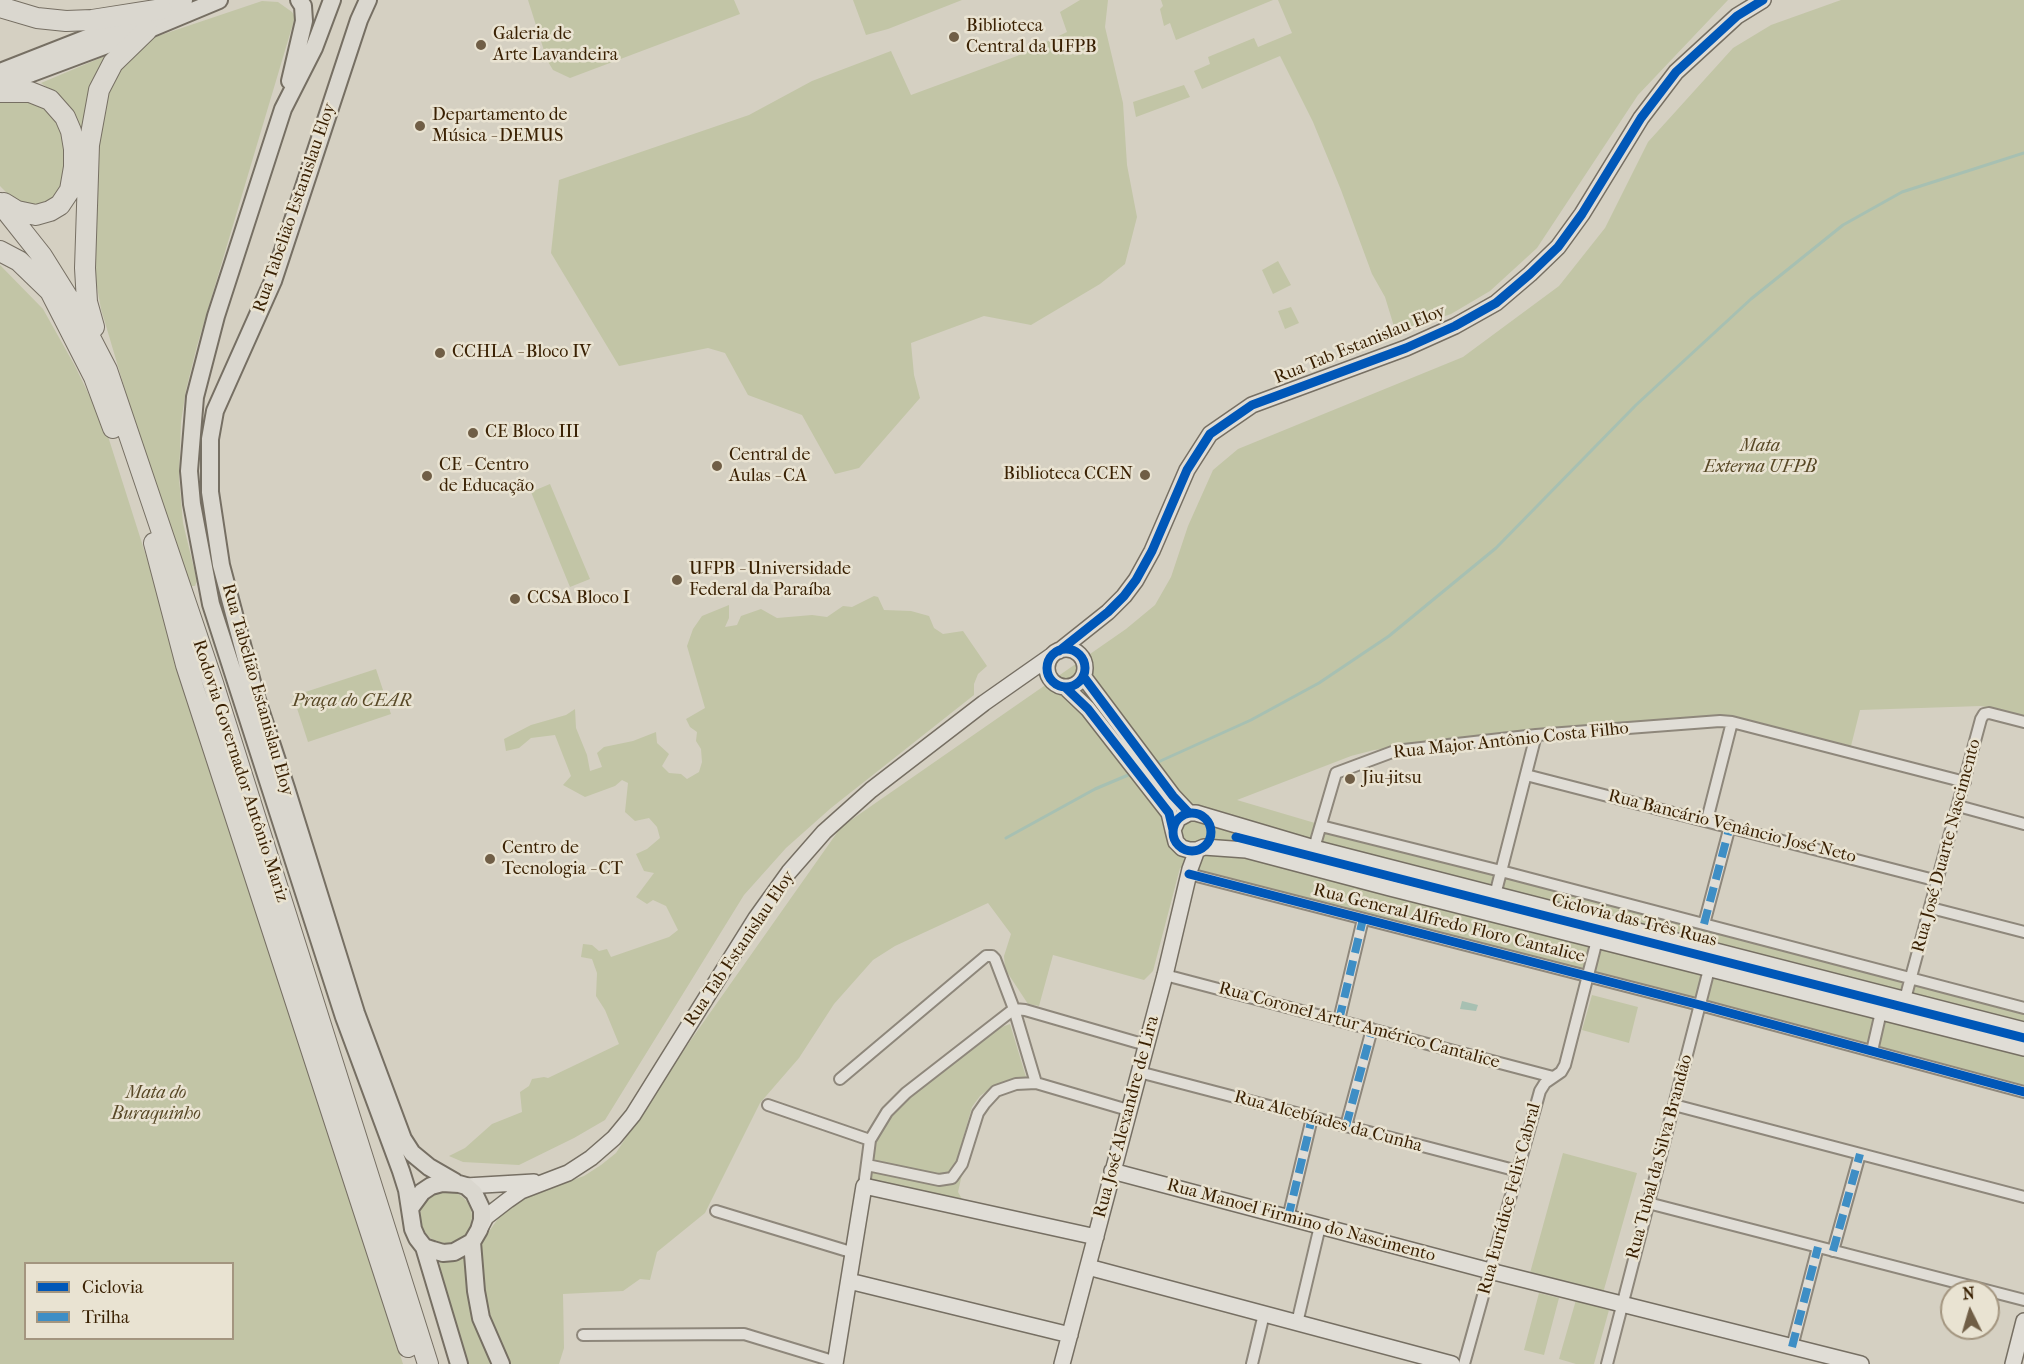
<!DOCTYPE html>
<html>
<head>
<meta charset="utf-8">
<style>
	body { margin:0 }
	#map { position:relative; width:2024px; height:1364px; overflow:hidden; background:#d5d0c2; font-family:"IM FELL French Canon",serif }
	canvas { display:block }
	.legend { position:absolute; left:24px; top:1262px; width:210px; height:78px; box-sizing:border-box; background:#e9e3d2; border:2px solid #a3957f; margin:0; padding:8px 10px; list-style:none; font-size:18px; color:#3a2103 }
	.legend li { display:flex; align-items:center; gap:12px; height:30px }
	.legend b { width:30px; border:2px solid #a3957f }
	.north { position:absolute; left:1940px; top:1280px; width:60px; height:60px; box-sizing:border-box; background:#e9e3d2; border:2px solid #a3957f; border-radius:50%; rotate:355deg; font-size:16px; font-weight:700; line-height:24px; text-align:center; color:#3a2103 }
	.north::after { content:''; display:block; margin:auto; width:21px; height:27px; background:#705e46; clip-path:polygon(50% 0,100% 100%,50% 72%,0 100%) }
</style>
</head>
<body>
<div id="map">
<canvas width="2024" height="1364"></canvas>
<ul class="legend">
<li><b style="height:8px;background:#0057b8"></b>Ciclovia</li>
<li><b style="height:8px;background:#3e8ec5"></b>Trilha</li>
</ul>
<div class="north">N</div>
</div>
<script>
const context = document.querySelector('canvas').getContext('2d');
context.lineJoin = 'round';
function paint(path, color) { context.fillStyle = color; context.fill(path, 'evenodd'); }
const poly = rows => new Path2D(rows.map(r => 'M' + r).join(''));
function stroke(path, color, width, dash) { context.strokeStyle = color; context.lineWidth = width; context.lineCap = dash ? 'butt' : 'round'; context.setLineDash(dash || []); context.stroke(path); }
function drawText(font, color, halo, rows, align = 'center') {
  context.font = font + ' "IM FELL French Canon",serif'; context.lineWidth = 5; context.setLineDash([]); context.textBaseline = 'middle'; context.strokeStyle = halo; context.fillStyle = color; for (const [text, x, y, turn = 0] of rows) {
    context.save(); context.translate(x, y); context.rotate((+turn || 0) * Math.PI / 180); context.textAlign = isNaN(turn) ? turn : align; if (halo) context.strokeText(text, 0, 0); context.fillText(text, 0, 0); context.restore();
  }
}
paint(poly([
	[528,0,734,0,740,14,570,78,553,70,547,60],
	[853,0,962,0,888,29,866,35],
	[1080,0,1108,0,1105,27,1123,103,1127,165,1137,217,1125,264,1100,284,1031,325,984,316,911,343,914,375,920,398,859,468,835,474,802,415,748,395,725,353,708,348,619,366,551,253,559,180,749,115,812,81,891,51,911,95,1017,56,1067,32,1060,12],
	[1161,0,1273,0,1176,40,1170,23,1164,26,1160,9,1163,6],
	[1278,0,1728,0,1638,95,1537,248,1490,291,1451,314,1396,333,1385,297,1372,274,1341,190,1313,122,1280,56,1202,89,1194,71,1210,64,1208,57,1254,38,1258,47,1292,33],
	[1841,0,2024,0,2024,716,1981,706,1860,710,1850,750,1727,719,1520,733,1374,750,1351,756,1237,800,1315,823,2024,1002,2024,1096,1357,923,1180,868,1153,971,1144,980,1053,955,1039,1006,1028,1004,1005,969,1004,956,1011,934,988,903,895,946,873,960,834,1004,799,1058,760,1103,705,1213,657,1252,650,1280,640,1279,623,1291,563,1294,564,1348,559,1364,508,1364,495,1336,484,1304,480,1244,500,1216,523,1197,584,1176,601,1165,616,1153,662,1081,841,827,1126,629,1155,605,1171,577,1188,526,1213,470,1238,449,1463,357,1559,286,1605,228,1648,142,1733,48,1771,25],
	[262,1,278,2,292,12,295,17,197,346,186,390,181,422,179,478,183,523,197,581,195,586,189,586,155,491,101,309,93,265,93,160,109,88,131,51,152,38],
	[105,56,109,58,85,152,79,125,73,111,63,99,41,83],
	[1184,85,1190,97,1136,117,1133,102],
	[15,97,50,109,69,143,67,190,36,210,15,201,0,186,0,98],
	[1278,261,1291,285,1273,294,1262,270],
	[0,265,43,309,75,366,106,430,403,1364,0,1364],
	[26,1264,232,1264,232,1338,26,1338],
	[1291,307,1299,323,1285,329,1278,311],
	[550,484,590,579,570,587,531,492],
	[874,596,878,597,884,610,911,611,929,616,934,628,943,634,963,631,987,666,978,674,974,684,974,695,831,808,786,848,744,895,605,1120,574,1138,519,1165,463,1162,449,1156,465,1148,492,1124,522,1112,520,1092,529,1086,532,1079,544,1077,548,1078,619,1044,605,1010,596,996,597,973,592,959,581,957,583,944,592,945,599,951,607,949,611,957,669,937,678,930,666,906,653,900,647,904,636,897,654,873,644,871,636,854,647,849,660,838,657,827,649,818,635,821,625,812,628,783,622,780,615,786,585,797,563,785,571,776,555,735,531,738,519,748,506,751,504,739,531,725,566,715,575,709,576,728,587,755,590,771,602,767,597,753,604,747,633,741,656,732,657,743,669,754,662,766,669,773,681,774,687,779,699,772,702,762,701,749,696,741,697,732,690,727,686,719,705,708,687,646,693,629,702,616,729,605,729,618,725,627,737,625,741,616,761,609,777,618,812,615,827,617,843,606,852,607],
	[376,669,391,714,308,742,293,696],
	[1592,995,1638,1007,1629,1043,1582,1030],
	[1010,1024,1026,1077,1025,1079,1009,1081,991,1088,980,1096,972,1107,954,1170,947,1177,872,1162,873,1149,880,1131,887,1120,910,1095,999,1028],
	[1563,1153,1637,1173,1603,1293,1530,1273],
	[963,1170,958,1192,966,1206,870,1182,869,1176,875,1171,942,1186,949,1184],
	'420 1217a26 26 0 1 1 52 0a26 26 0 1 1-52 0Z',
	[466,1256,486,1348,490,1364,468,1364,456,1334,446,1299,439,1260],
	[1539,1293,1559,1298,1544,1355,1524,1350],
	[1576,1300,1609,1310,1594,1364,1576,1364,1559,1359]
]), '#c2c5a6');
paint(poly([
	[1462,1001,1478,1005,1476,1011,1460,1009]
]), '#a7c0b2');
stroke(poly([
	[1156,763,1251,720,1319,683,1389,636,1496,548,1636,405,1751,299,1843,225,1902,192,2024,153],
	[1006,838,1095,789,1133,773]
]), '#a7c0b2', 3);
const street = poly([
	[1526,775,1938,881],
	[1958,806,2024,824],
	[1707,820,1732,722],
	[1321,826,1501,871,2024,1008],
	[1314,848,1336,773,1395,751,1536,735,1720,721,1732,722,1965,782],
	[1189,874,1700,1005,2024,1092],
	[1495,895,1536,735],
	[1931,908,2024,932],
	[1704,924,1730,826],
	[1165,975,1553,1077],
	[1905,999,1981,719,1984,714,1989,713,2024,722],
	[1339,1020,1363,919],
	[1872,1051,1881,1012],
	[1139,1072,1518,1171],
	[840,1079,986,956,992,956,995,959,1014,1009,1036,1083],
	[768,1105,870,1140],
	[1674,1105,2024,1197],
	[1346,1126,1372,1029],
	[867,1165,939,1180,952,1178,962,1164,978,1113,985,1103,996,1091,1016,1084,1036,1083,1128,1110],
	[864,1186,870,1140,887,1112,906,1093,1014,1009,1025,1010,1146,1045],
	[1648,1203,2024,1300],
	[716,1211,854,1253],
	[1288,1218,1312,1118],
	[1833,1251,1860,1154],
	[1297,1323,1320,1226],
	[583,1335,744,1334,836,1362],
	[1792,1347,1818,1247],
	[1252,1364,1264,1314],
	[1464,1364,1540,1091,1545,1083,1561,1072,1565,1065,1597,940],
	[1607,1364,1714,950]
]);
const secondary = poly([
	'1047 668a19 19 0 1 1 38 0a19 19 0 1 1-38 0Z',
	[1059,651,1108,612,1124,596,1136,580,1152,551,1187,470,1210,434,1252,405,1406,348,1455,326,1496,303,1530,274,1558,247,1582,214,1641,118,1676,72,1737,16,1763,0],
	[1083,676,1173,796,1189,813],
	[1065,687,1088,709,1169,813,1173,830],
	[1189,813,1178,819,1173,830,1176,842,1182,848,1189,850,1197,850,1204,847,1246,850,1390,888,2024,1048],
	[1189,813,1196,813,1314,848,2024,1030],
	[1112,1171,1490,1271,1861,1364],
	[466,1186,534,1182],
	[479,1230,486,1217,508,1200,521,1191,568,1173,591,1158,614,1138,633,1115,756,918,789,872,824,832,871,790,984,703,1051,656],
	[1088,1267,1452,1364],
	[849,1281,1070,1335],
	[835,1364,864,1186,1096,1237],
	[1062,1364,1165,975,1190,869,1197,850],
	[2013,1364,2024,1321]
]);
const primary = poly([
	[332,0,314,48,283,109,216,316,195,397,189,471,192,504,211,604,344,1017,401,1171,407,1190,413,1229,417,1238,424,1247,433,1250,443,1253,454,1252,472,1242,479,1230,482,1220,482,1210,474,1193,466,1186,459,1184,442,1183,431,1186,422,1192,411,1207],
	[368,0,359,20,273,281,215,411,210,439,210,492,221,565,256,697,286,788,356,1013,403,1139,412,1153,429,1167,455,1182],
	[0,72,184,0],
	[290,81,304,21,303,6,299,0],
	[0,85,147,30,219,0],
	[472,1242,476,1291,481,1318,501,1364],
	[424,1247,459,1364]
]);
const highway = poly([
	[0,7,37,18,66,21,92,20,162,9],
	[0,92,30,92,50,100,65,117,71,131,74,149,74,167,70,190,60,205,50,211,36,215,17,211,4,203],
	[0,203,42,256,77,312,107,370,213,683,428,1364],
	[0,251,19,261,49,290],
	[49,289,94,377,113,428],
	[94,327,87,302,85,268,89,145,99,90,113,63,147,30],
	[154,543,186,665,408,1347]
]);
stroke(street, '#8e877b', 14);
stroke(secondary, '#766f63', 18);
stroke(primary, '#766f63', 20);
stroke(highway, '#766f63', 22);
stroke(street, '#e0ddd6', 10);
stroke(secondary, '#e0ddd6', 15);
stroke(primary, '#dad7cf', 16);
stroke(highway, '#dad7cf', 20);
stroke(poly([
	[1704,924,1730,826],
	[1339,1020,1363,919],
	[1346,1126,1372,1029],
	[1288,1218,1312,1118],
	[1833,1251,1860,1154],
	[1792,1347,1818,1247]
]), '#3e8ec5', 8, [15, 8]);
stroke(poly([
	'1047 668a19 19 0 1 1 38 0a19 19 0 1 1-38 0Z',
	[1059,651,1108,612,1124,596,1136,580,1152,551,1187,470,1210,434,1252,405,1406,348,1455,326,1496,303,1530,274,1558,247,1582,214,1641,118,1676,72,1737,16,1763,0],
	[1083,676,1173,796,1189,813],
	[1065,687,1088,709,1169,813,1173,830],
	'1173 832a19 19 0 1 1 38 0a19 19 0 1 1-38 0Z',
	[1236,837,2024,1038],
	[1189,874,1700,1005,2024,1092]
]), '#0057b8', 9);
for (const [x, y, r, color] of [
	[954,37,6,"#705e46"],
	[481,45,6,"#705e46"],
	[420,126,6,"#705e46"],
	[440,353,6,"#705e46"],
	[473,433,6,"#705e46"],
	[717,466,6,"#705e46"],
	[1145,475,6,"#705e46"],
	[427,476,6,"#705e46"],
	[677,580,6,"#705e46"],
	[515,599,6,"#705e46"],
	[1350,779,6,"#705e46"],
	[490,859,6,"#705e46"]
]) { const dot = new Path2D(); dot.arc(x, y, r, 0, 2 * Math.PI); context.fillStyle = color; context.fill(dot); stroke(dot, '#e9e3d2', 2); }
drawText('18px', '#3a2103', '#e9e3d2', [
	["Biblioteca",966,27],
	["Central da UFPB",966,48],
	["Galeria de",493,35],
	["Arte Lavandeira",493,56],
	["Departamento de",432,116],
	["Música - DEMUS",432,137],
	["CCHLA - Bloco IV",452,353],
	["CE Bloco III",485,433],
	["Central de",729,456],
	["Aulas - CA",729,477],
	["CE - Centro",439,466],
	["de Educação",439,487],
	["Biblioteca CCEN",1133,475,"right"],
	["UFPB - Universidade",689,570],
	["Federal da Paraíba",689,591],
	["CCSA Bloco I",527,599],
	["Jiu-jitsu",1362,779],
	["Centro de",502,849],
	["Tecnologia - CT",502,870]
], 'left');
drawText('18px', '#3a2103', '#e9e3d2', [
	["Rua Tabelião Estanislau Eloy",295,208,-71],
	["Rua Tab Estanislau Eloy",1360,345,-22],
	["Rua Tabelião Estanislau Eloy",257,690,74],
	["Rua Major Antônio Costa Filho",1511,741,-6],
	["Rodovia Governador Antônio Mariz",240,771,72],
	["Rua Bancário Venâncio José Neto",1732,827,14],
	["Rua José Duarte Nascimento",1947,846,-75],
	["Ciclovia das Três Ruas",1634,921,14],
	["Rua General Alfredo Floro Cantalice",1449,924,14],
	["Rua Tab Estanislau Eloy",740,949,-56],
	["Rua Coronel Artur Américo Cantalice",1359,1026,15],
	["Rua José Alexandre de Lira",1127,1117,-75],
	["Rua Alcebíades da Cunha",1328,1122,15],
	["Rua Tubal da Silva Brandão",1660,1157,-75],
	["Rua Eurídice Felix Cabral",1510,1199,-75],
	["Rua Manoel Firmino do Nascimento",1301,1221,15]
]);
drawText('italic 18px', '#584826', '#e9e3d2', [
	["Mata",1760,447],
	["Externa UFPB",1760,468],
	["Praça do CEAR",352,702],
	["Mata do",156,1094],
	["Buraquinho",156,1115]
]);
</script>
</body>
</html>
